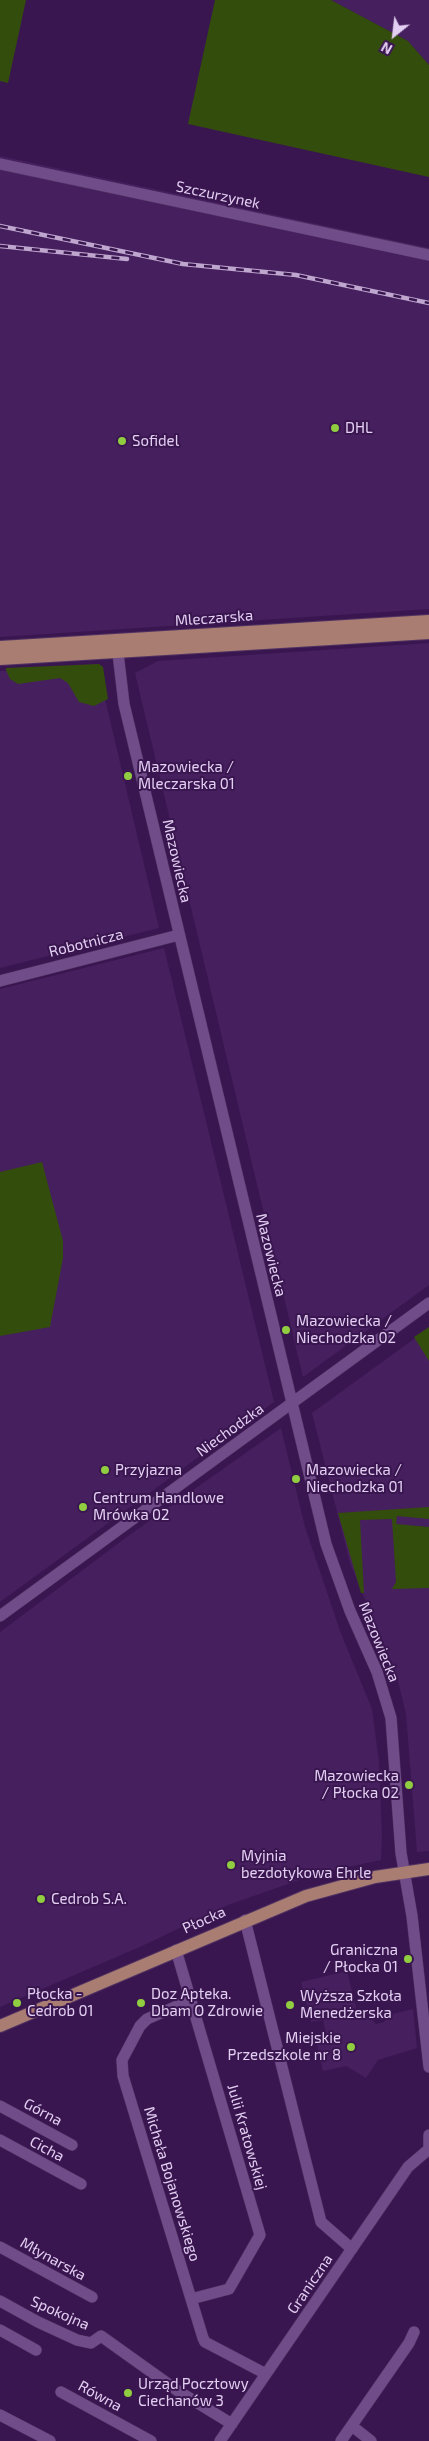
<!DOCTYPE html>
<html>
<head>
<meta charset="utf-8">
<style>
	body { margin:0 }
	#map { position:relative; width:429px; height:2441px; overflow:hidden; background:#3a1650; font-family:"Exo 2",sans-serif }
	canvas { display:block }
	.north { position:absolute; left:369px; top:10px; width:50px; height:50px; -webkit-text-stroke:4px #3a1650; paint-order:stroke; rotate:209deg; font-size:14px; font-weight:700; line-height:20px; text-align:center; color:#e3cff2 }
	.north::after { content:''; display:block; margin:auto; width:18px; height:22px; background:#e3cff2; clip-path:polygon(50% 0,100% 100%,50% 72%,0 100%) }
</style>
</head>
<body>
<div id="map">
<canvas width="429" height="2441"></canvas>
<div class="north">N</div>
</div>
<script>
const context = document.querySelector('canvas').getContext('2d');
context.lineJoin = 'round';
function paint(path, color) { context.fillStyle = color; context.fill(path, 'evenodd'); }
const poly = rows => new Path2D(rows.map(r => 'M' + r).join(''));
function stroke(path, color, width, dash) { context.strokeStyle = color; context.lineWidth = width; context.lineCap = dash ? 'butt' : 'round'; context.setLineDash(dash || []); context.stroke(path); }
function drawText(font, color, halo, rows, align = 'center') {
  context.font = font + ' "Exo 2",sans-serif'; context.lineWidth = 4; context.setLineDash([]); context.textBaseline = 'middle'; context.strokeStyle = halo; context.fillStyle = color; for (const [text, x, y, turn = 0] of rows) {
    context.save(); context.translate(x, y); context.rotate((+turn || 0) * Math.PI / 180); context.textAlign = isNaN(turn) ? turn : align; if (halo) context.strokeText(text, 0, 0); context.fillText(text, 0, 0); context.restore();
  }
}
paint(poly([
	[331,0,429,0,429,65,408,41],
	[0,156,429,248,429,609,0,637],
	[429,643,429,1285,303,1377,135,673,158,661],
	[97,665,159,928,0,968,0,671],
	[164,948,274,1402,0,1602,0,989],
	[429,1328,429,1851,417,1852,406,1714,397,1677,350,1563,312,1413],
	[281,1428,305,1527,340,1631,372,1709,379,1762,382,1837,381,1860,319,1873,228,1905,142,1946,0,2007,0,1632,128,1536],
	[347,1971,359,2020,370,2018,376,2024,384,2022,389,2015,413,2009,417,2048,378,2060,366,2078,346,2066,323,2071,316,2040,327,2037,323,2020,311,2022,301,1982]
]), '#461f5e');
paint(poly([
	[0,0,26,0,8,83,0,81],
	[215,0,331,0,408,41,429,65,429,177,188,124],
	[99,664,103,667,108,699,94,706,79,702,68,683,60,678,18,684,10,679,6,670,6,668],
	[42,1162,63,1241,63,1258,50,1327,0,1336,0,1172],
	[429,1327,429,1361,414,1337],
	[429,1507,429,1519,397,1516,396,1524,429,1527,429,1588,392,1589,396,1582,392,1519,360,1520,364,1593,361,1593,338,1513]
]), '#334e0c');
const minor = poly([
	[0,164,429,255],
	[117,645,124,704,326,1544,350,1611,377,1672,391,1718,401,1853,412,1916,429,2067],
	[0,981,179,935],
	[0,1616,429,1303],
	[245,1920,321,2222,352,2249],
	[176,1950,260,2235,229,2289,191,2299],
	[191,2000,147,2019,140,2026,122,2060,123,2076,203,2338,205,2342,266,2374],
	[0,2106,72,2145],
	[429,2135,429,2147],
	[0,2140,81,2184],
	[0,2247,92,2297],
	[0,2301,38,2322,77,2340,91,2343,101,2336,178,2391,232,2424],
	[0,2330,36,2350],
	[61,2392,151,2441],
	[0,2415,50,2441],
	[352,2426,371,2441],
	[220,2441,408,2167,429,2149],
	[341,2441,409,2343,414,2332]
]);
const major = poly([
	[0,647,429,621],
	[0,659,429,633],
	[0,2026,306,1896,375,1877,429,1869]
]);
stroke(minor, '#503262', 12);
stroke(major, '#503262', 14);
stroke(minor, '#704c89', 11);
stroke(major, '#a97d72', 12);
const rail = poly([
	[0,226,183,264,296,275,429,303],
	[0,246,127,259]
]);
stroke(rail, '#bea6ce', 4.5);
stroke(rail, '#3a1650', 2.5, [8]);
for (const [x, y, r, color] of [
	[335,428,5,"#90cd40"],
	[122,441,5,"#90cd40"],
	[128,776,5,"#90cd40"],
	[286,1330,5,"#90cd40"],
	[105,1470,5,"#90cd40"],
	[296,1479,5,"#90cd40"],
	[83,1507,5,"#90cd40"],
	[409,1785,5,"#90cd40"],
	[231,1865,5,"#90cd40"],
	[41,1899,5,"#90cd40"],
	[408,1959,5,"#90cd40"],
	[17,2003,5,"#90cd40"],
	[141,2003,5,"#90cd40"],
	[290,2005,5,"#90cd40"],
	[351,2047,5,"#90cd40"],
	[128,2393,5,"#90cd40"]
]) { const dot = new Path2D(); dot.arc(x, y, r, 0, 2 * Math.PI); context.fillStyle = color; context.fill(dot); stroke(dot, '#3a1650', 2); }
drawText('15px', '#e3cff2', '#3a1650', [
	["Szczurzynek",218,195,12],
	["Mleczarska",214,618,-4],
	["Mazowiecka",177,861,77],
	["Robotnicza",86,943,-14],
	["Mazowiecka",271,1255,76],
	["Niechodzka",230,1430,-36],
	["Mazowiecka",379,1642,68],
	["Płocka",204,1920,-24],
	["Górna",43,2112,28],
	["Julii Kratowskiej",247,2137,74],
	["Cicha",47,2149,28],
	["Michała Bojanowskiego",172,2184,73],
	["Młynarska",53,2259,29],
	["Graniczna",310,2284,-56],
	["Spokojna",60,2313,24],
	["Równa",100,2396,29]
]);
drawText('15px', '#e3cff2', '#3a1650', [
	["DHL",345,428],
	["Sofidel",132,441],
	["Mazowiecka /",138,767],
	["Mleczarska 01",138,784],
	["Mazowiecka /",296,1321],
	["Niechodzka 02",296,1338],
	["Przyjazna",115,1470],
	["Mazowiecka /",306,1470],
	["Niechodzka 01",306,1487],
	["Centrum Handlowe",93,1498],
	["Mrówka 02",93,1515],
	["Mazowiecka",399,1776,"right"],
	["/ Płocka 02",399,1793,"right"],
	["Myjnia",241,1856],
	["bezdotykowa Ehrle",241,1873],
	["Cedrob S.A.",51,1899],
	["Graniczna",398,1950,"right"],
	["/ Płocka 01",398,1967,"right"],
	["Płocka -",27,1994],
	["Cedrob 01",27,2011],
	["Doz Apteka.",151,1994],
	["Dbam O Zdrowie",151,2011],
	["Wyższa Szkoła",300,1996],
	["Menedżerska",300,2013],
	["Miejskie",341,2038,"right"],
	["Przedszkole nr 8",341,2055,"right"],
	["Urząd Pocztowy",138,2384],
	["Ciechanów 3",138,2401]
], 'left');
</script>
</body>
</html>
